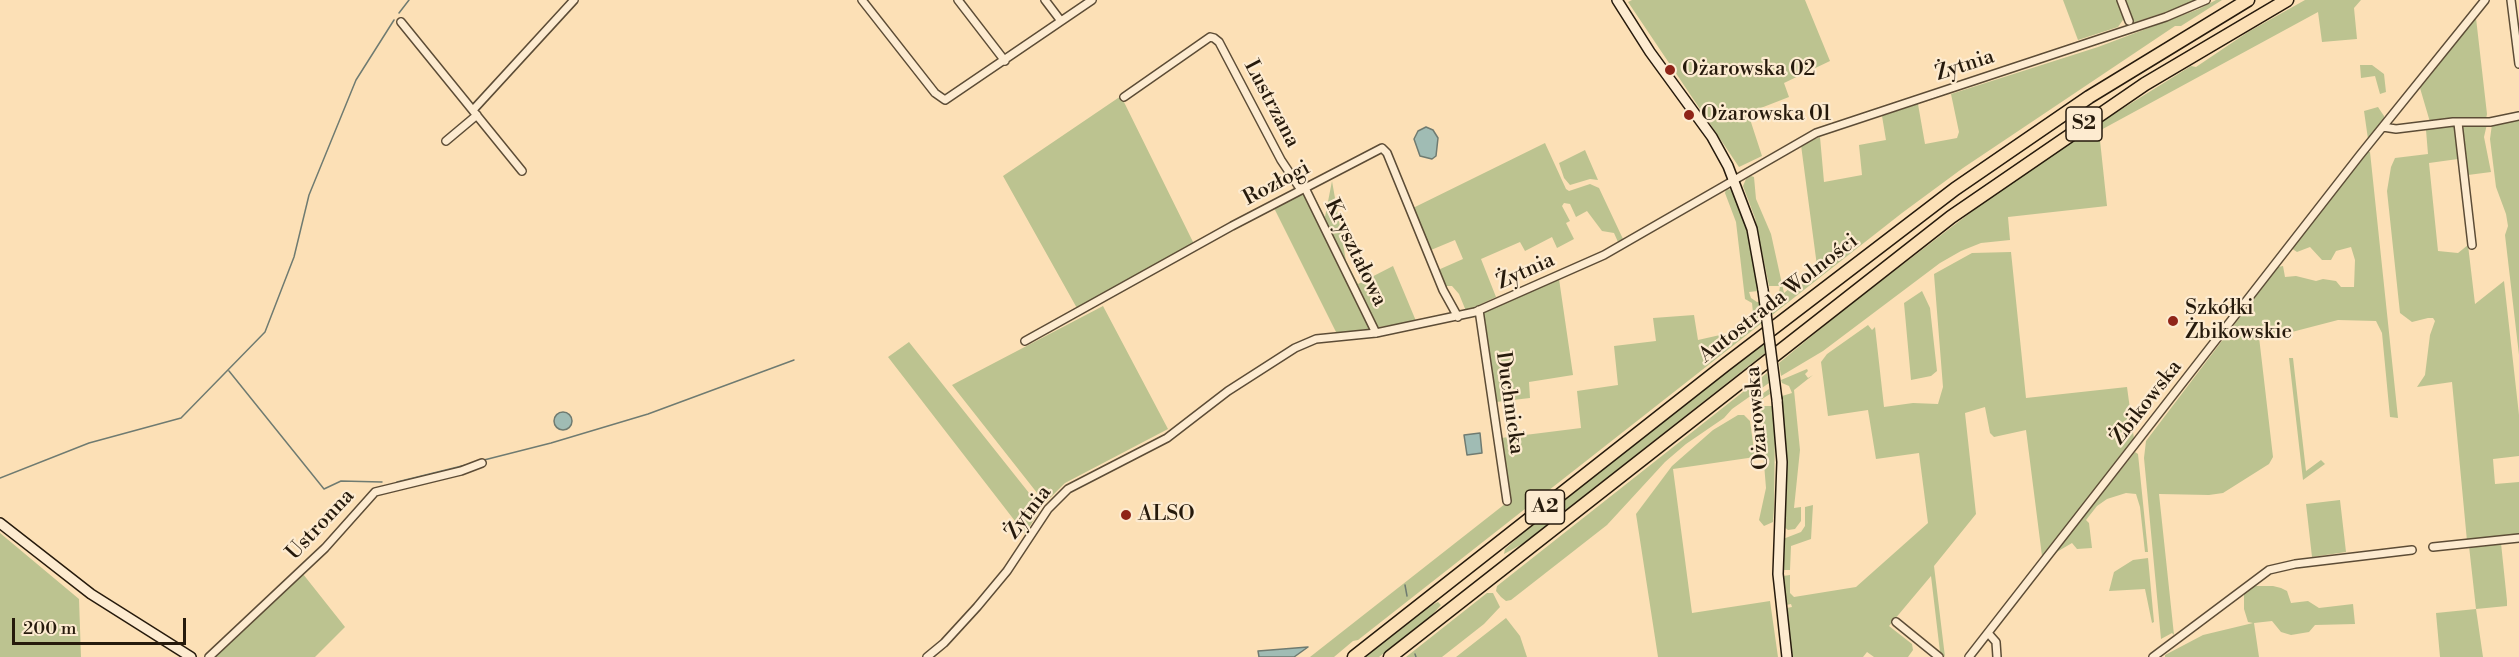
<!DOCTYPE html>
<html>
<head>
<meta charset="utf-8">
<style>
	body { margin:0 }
	#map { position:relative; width:2519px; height:657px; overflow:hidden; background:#fce0b6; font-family:"Libre Bodoni",serif }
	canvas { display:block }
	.scale { position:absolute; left:12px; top:618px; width:174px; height:27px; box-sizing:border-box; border:3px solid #261a0c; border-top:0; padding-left:8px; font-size:18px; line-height:21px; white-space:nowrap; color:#261a0c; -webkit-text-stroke:4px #fdebd0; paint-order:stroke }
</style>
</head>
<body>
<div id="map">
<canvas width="2519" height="657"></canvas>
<div class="scale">200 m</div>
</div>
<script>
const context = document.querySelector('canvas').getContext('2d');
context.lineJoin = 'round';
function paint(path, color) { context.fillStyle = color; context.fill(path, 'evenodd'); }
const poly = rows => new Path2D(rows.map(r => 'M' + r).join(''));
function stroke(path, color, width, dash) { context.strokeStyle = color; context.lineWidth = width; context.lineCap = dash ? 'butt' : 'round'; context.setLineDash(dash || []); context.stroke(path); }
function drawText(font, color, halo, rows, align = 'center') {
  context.font = font + ' "Libre Bodoni",serif'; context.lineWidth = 4.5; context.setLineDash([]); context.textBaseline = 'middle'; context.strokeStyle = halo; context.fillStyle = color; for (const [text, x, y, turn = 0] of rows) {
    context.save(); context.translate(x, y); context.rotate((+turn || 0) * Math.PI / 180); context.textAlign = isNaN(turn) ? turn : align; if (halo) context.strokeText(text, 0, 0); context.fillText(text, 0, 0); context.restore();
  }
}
paint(poly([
	[1632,0,1805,0,1830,61,1784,83,1789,97,1748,113,1762,156,1739,167,1628,2],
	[2063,0,2119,0,2125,17,2118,27,2078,40],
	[2124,0,2196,0,2187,5,2132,23],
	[2216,0,2222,0,2181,26,2175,26,1963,168,1902,213,1358,640,1353,641,1334,657,1310,657,1510,500,1501,438,1581,428,1577,391,1618,385,1614,346,1656,341,1653,318,1694,315,1698,340,1751,328,1750,314,1753,313,1752,303,1745,299,1736,222,1725,193,1726,189,1734,190,1750,242,1758,291,1749,292,1751,298,1757,302,1770,300,1779,293,1780,286,1769,286,1755,218,1743,186,1746,179,1751,176,1754,177,1756,199,1771,234,1784,293,1817,266,1801,145,1820,137,1824,182,1862,175,1859,145,1886,140,1882,116,1918,104,1925,144,1957,138,1959,132,1951,94,2098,47,2199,9],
	[2305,0,2361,0,2354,8,2357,39,2322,42,2318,12,2099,131,2107,206,2008,217,2010,240,1981,243,1961,251,1940,263,1823,351,1781,376,1779,363,1842,311,1983,203,2080,135,2191,66,2196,67,2248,32],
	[2476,18,2487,114,2486,119,2430,122,2420,88],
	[2360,65,2372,65,2384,74,2386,92,2380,94,2375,76,2361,78],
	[1121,96,1194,244,1078,310,1003,176],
	[2378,107,2384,116,2384,120,2368,139,2364,111],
	[2519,119,2519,355,2505,235,2508,226,2506,214,2496,187,2490,139,2492,124],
	[2455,124,2458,159,2429,163,2438,251,2458,253,2468,245,2475,304,2504,281,2519,415,2519,456,2493,459,2495,484,2519,482,2519,536,2467,541,2452,382,2417,387,2425,375,2430,335,2435,321,2433,318,2428,318,2412,322,2400,313,2387,191,2391,167,2395,158,2428,154,2426,130,2428,127],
	[2460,124,2487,124,2484,137,2491,172,2468,175],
	[1545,143,1566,189,1569,191,1590,184,1599,188,1623,239,1618,242,1614,233,1602,231,1587,211,1576,217,1570,204,1564,203,1562,206,1570,221,1566,223,1574,239,1557,248,1552,237,1525,251,1520,242,1481,259,1496,297,1466,311,1459,294,1452,286,1444,286,1438,270,1463,259,1455,240,1431,250,1413,208],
	[1585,150,1598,180,1590,179,1570,185,1564,178,1559,163],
	[2366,152,2370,152,2398,418,2390,417,2382,333,2376,321,2338,320,2288,333,2259,337,2273,457,2269,464,2223,493,2209,495,2159,494,2174,635,2172,633,2161,639,2144,458,2146,441,2278,267,2283,266,2285,277,2296,276,2316,281,2323,279,2336,281,2341,287,2354,287,2355,260,2351,247,2336,251,2331,260,2322,260,2310,247,2297,252,2291,248],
	[1332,181,1346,261,1358,284,1393,266,1416,321,1337,334,1274,208,1311,190,1325,217],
	[2011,252,2026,398,2127,387,2134,439,2042,556,2026,430,1994,437,1990,433,1985,407,1965,413,1976,514,1934,566,1945,657,1940,652,1931,576,1889,626,1912,644,1913,650,1908,657,1874,657,1867,652,1863,657,1792,657,1786,608,1792,607,1791,604,1786,605,1783,576,1790,575,1790,593,1794,597,1856,587,1928,523,1919,453,1876,459,1868,410,1828,416,1821,362,1827,354,1868,325,1872,330,1875,327,1884,407,1913,403,1938,404,1943,387,1934,274,1972,253],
	[1559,279,1573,375,1529,382,1530,398,1496,402,1482,318,1485,311],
	[1922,291,1930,308,1937,371,1931,376,1911,380,1904,303],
	[1103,306,1168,429,1065,483,1045,503,952,385],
	[909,342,1041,508,1025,534,888,357],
	[1764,342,1765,353,1524,543,1504,554,1505,549,1523,533],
	[2289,358,2293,358,2306,471,2321,460,2325,464,2303,480],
	[1807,369,1808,371,1805,374,1808,378,1813,375,1794,390,1800,450,1794,508,1801,507,1801,521,1795,529,1788,530,1784,527,1787,464,1782,396,1792,393,1789,386,1782,383,1781,380],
	[1767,373,1769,383,1732,409,1724,418,1686,444,1665,462,1607,525,1511,600,1506,601,1501,597,1496,591,1497,586],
	[1769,389,1770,394,1762,399,1762,404,1764,406,1772,406,1775,426,1774,508,1773,522,1764,526,1759,520,1766,488,1761,427,1753,406,1755,399],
	[1738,415,1744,415,1750,421,1755,457,1673,469,1692,613,1770,601,1778,657,1658,657,1636,514,1672,466,1713,430],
	[2135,452,2138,454,2148,552,2145,552,2140,507,2136,494,2126,493,2107,499,2097,506,2086,520,2089,523,2092,548,2077,549,2072,543,2055,553],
	[2340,500,2346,552,2312,557,2306,504],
	[1813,505,1811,539,1791,546,1790,570,1783,570,1783,539,1801,532,1805,526,1805,507],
	[0,533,79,599,81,657,0,657],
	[2501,543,2507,601,2507,606,2476,609,2483,657,2440,657,2436,613,2476,609,2469,546],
	[2148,558,2154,622,2152,623,2145,589,2109,591,2114,572,2133,560],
	[303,574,345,627,315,657,215,657],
	[2251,586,2273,586,2281,588,2287,591,2291,603,2308,601,2319,608,2353,604,2355,624,2315,625,2309,632,2291,635,2281,632,2272,621,2254,623,2259,657,2165,657,2165,655,2203,635,2253,623,2248,622,2244,609,2244,591],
	[1487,593,1493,593,1500,607,1484,624,1442,657,1406,657],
	[1438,602,1441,605,1431,616,1379,657,1365,657,1428,607],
	[1506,618,1520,636,1527,657,1456,657]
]), '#bcc390');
const water = poly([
	[1426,127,1433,130,1438,138,1436,156,1432,159,1420,156,1414,139,1418,131,1426,127],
	'554 421a9 9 0 1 1 18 0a9 9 0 1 1-18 0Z',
	[1480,433,1482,453,1467,455,1464,435,1480,433],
	[1308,647,1294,657,1259,657,1258,651,1308,647]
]);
paint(water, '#a0bcb4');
stroke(water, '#6f7b71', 1.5);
stroke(poly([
	[399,13,409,0],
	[229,371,324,489,341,481,382,482],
	[484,460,551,443,648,414,794,360],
	[0,478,89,443,181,418,265,332,294,257,309,195,356,80,394,20],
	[397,482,474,463],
	[1405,585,1407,596],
	[1415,654,1416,657]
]), '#6f7b71', 1.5);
const street = poly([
	[862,0,935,93,945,100,1092,0],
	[958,0,1005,61],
	[1045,0,1061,21],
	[2121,0,2129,21],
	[2511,0,2519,64],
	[401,22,522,171],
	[1124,97,1210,37,1214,38,1219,42,1281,160,1301,190],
	[473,110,574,0],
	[2458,123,2472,245],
	[2383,127,2396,129,2453,122,2490,122,2519,116],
	[446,141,477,115],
	[1305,188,1376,333],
	[1479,310,1507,501],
	[1025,341,1232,226,1382,148,1387,153,1443,290,1458,317],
	[2433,547,2519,538],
	[1896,622,1939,657],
	[1988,633,1996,642,1997,657],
	[209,657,325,548,375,492,461,471,482,463],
	[927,657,944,643,977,607,1007,571,1048,509,1068,489,1167,438,1228,391,1295,348,1316,339,1376,333,1475,312,1604,255,1816,133,2166,17,2206,0],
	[1969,657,2360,155,2485,0],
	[2153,657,2269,570,2295,564,2412,550]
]);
const secondary = poly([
	[1617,0,1650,52,1712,137,1728,166,1752,229,1763,290],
	[1777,400,1782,462,1778,574,1787,657],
	[0,523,91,594,191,657]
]);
const highway = poly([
	[1354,657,1725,365,1955,189,2089,97,2248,0],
	[1390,657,1951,217,2145,84,2287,0]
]);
stroke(street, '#5c4c36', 10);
stroke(secondary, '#261a0c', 12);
stroke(highway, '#261a0c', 15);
stroke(street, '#fdebd0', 7);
stroke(secondary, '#fdebd0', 9);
stroke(highway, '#fce0b6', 12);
const secondaryBridge = poly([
	[1763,290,1777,400]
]);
stroke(secondaryBridge, '#261a0c', 12, []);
stroke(secondaryBridge, '#fdebd0', 9);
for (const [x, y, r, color] of [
	[1670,70,6,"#8f2418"],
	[1689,115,6,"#8f2418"],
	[2173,321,6,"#8f2418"],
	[1126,515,6,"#8f2418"]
]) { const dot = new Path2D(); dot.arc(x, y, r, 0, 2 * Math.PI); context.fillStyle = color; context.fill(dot); stroke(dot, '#fdebd0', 2); }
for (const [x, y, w] of [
	[2084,124,36],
	[1545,507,39]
]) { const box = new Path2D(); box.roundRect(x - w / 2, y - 17, w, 34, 4.5); context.fillStyle = '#fdebd0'; context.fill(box); stroke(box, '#261a0c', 1.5); }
drawText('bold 20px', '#261a0c', null, [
	["S2",2084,124],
	["A2",1545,507]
]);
drawText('21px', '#261a0c', '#fdebd0', [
	["Żytnia",1965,66,-18],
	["Lustrzana",1271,104,62],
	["Rozłogi",1277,184,-28],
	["Kryształowa",1355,253,64],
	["Żytnia",1526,272,-24],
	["Autostrada Wolności",1779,299,-38],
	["Duchnicka",1509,403,82],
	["Żbikowska",2147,403,-52],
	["Ożarowska",1758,418,-95],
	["Żytnia",1029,513,-53],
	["Ustronna",321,525,-47]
]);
drawText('21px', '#261a0c', '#fdebd0', [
	["Ożarowska 02",1682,70],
	["Ożarowska 01",1701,115],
	["Szkółki",2185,309],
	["Żbikowskie",2185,333],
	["ALSO",1138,515]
], 'left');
</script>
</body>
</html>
